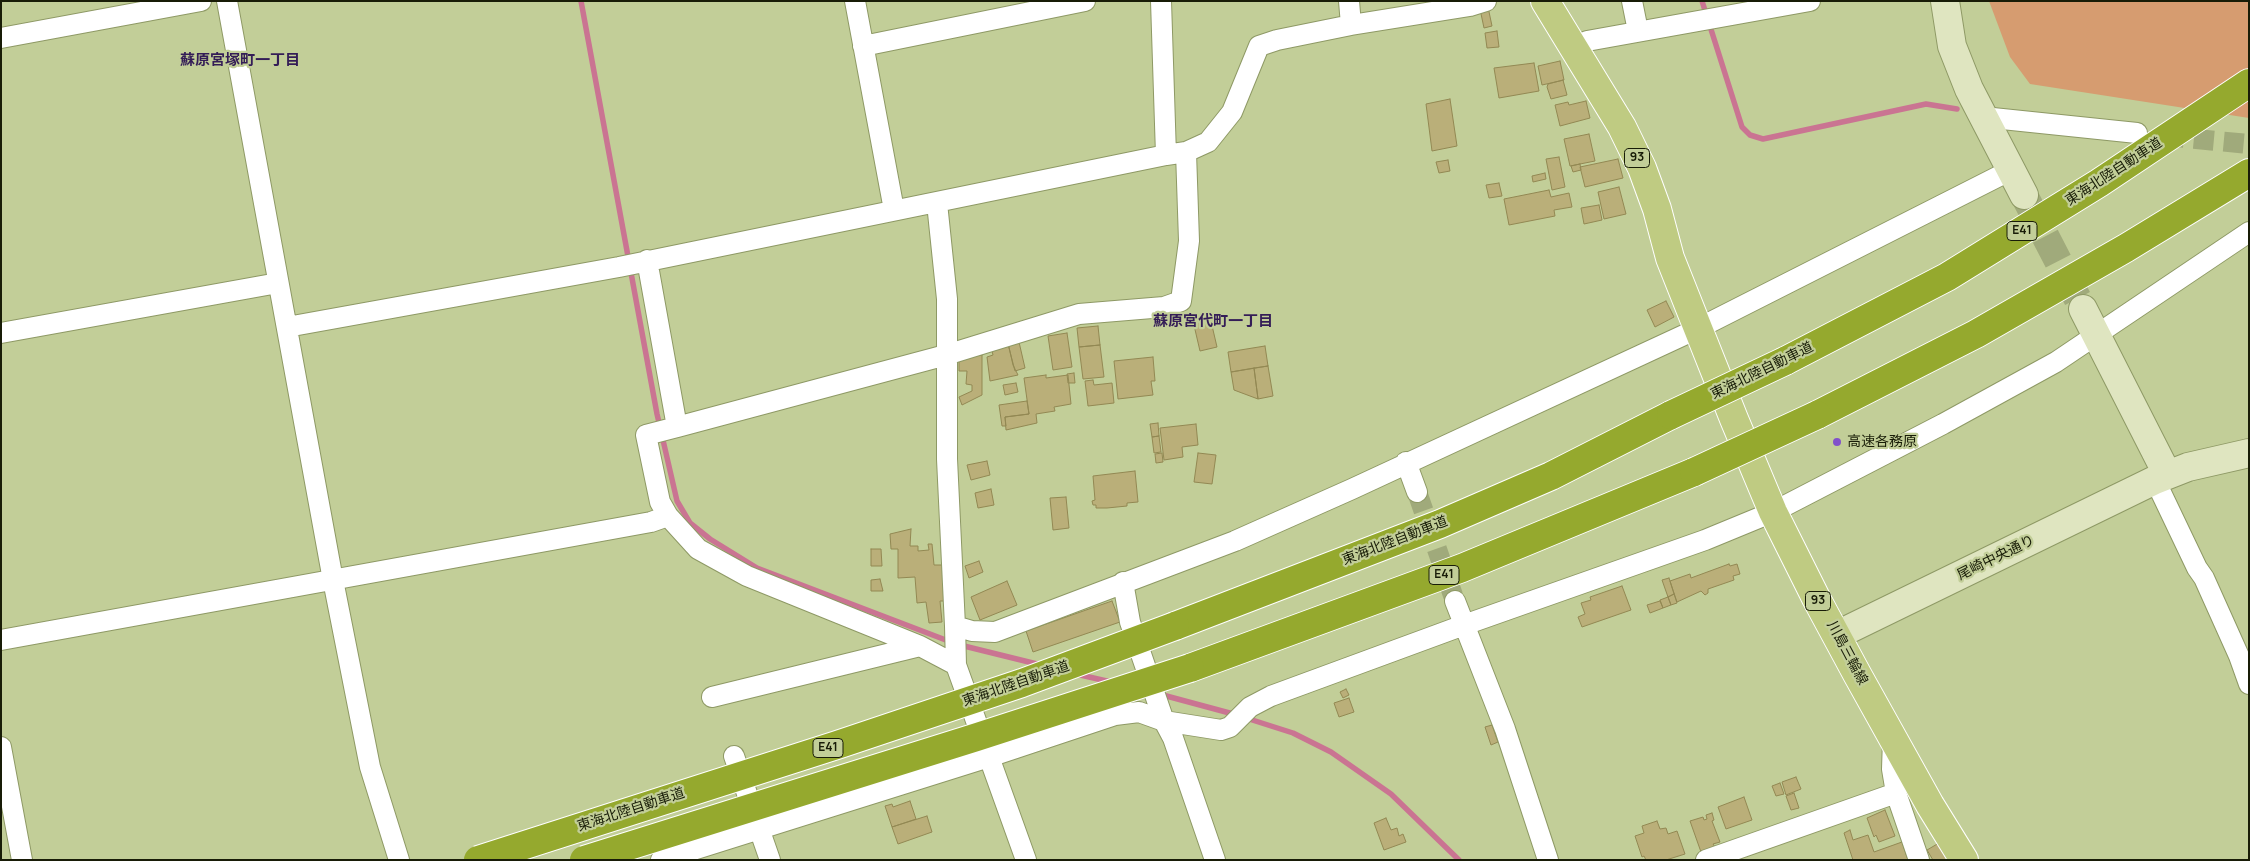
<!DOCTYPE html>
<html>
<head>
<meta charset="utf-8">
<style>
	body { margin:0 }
	#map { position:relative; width:2250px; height:861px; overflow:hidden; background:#c2ce98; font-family:Manrope,sans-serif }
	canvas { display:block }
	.frame { position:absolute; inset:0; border:2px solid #181c07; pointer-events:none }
</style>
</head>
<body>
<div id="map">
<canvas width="2250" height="861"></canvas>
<div class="frame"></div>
</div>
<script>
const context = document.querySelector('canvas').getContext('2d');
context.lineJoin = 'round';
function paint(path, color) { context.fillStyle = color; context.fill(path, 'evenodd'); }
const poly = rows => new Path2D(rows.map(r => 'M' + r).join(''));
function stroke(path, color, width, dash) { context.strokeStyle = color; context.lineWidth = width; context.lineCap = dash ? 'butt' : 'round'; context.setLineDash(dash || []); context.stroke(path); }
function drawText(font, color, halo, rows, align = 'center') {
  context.font = font + ' Manrope,"Noto Sans JP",sans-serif'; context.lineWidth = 4.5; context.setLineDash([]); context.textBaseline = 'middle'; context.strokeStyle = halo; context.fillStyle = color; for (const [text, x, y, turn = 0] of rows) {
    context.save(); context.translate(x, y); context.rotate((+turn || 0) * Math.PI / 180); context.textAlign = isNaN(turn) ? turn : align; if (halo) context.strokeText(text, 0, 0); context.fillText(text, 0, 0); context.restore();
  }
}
paint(poly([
	[1989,1,2249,1,2249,118,2030,84,2010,57]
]), '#d69c70');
stroke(poly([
	[581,1,657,414,677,501,690,523,710,539,757,568,951,642],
	[1702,1,1742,127,1750,135,1763,139,1926,104,1957,109],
	[960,645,1041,665],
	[1076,674,1111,682],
	[1159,694,1237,715],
	[1246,718,1293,733,1331,752,1391,794,1459,860]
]), '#ca7492', 5.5);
const building = poly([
	[1488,7,1492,26,1484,28,1480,9,1488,7],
	[1497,31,1499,47,1487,48,1485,33,1497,31],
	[1560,61,1564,80,1542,85,1538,66,1560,61],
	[1534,63,1539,91,1499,98,1494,68,1534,63],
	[1563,80,1567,95,1551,99,1547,87,1548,84,1563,80],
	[1450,99,1457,146,1432,151,1426,104,1450,99],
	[1586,101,1590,118,1560,126,1555,105,1568,102,1569,105,1586,101],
	[1589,134,1595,161,1570,166,1564,139,1589,134],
	[1559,157,1565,187,1552,190,1546,159,1559,157],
	[1618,159,1623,178,1585,187,1580,167,1618,159],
	[1448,160,1450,171,1439,173,1436,162,1448,160],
	[1580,164,1581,170,1573,172,1571,166,1580,164],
	[1545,173,1546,179,1533,182,1532,176,1545,173],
	[1499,183,1502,196,1489,198,1486,185,1499,183],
	[1619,187,1626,214,1604,219,1598,192,1619,187],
	[1549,190,1551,197,1569,193,1572,207,1554,210,1555,216,1509,225,1504,199,1549,190],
	[1599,205,1602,220,1584,224,1581,208,1599,205],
	[1666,301,1674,317,1655,327,1647,310,1666,301],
	[1210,317,1217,347,1200,351,1193,321,1210,317],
	[1098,326,1100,345,1079,347,1077,328,1098,326],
	[1067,333,1072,367,1053,370,1048,336,1067,333],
	[1019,342,1025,368,1015,371,1008,344,1019,342],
	[1008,343,1013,365,1018,375,990,381,987,357,993,355,991,347,1008,343],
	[1100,345,1104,377,1083,379,1079,347,1100,345],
	[1265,346,1268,366,1231,372,1228,352,1265,346],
	[982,355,982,395,962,405,959,397,972,391,972,385,966,384,967,371,959,371,959,357,982,355],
	[1153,357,1155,381,1151,381,1153,395,1118,399,1114,361,1153,357],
	[1268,366,1273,396,1258,399,1254,368,1268,366],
	[1254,368,1258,399,1234,390,1231,372,1254,368],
	[1074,373,1075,383,1068,383,1067,374,1074,373],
	[1046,375,1046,378,1068,375,1071,404,1054,407,1055,411,1036,414,1037,423,1006,430,1005,417,1029,414,1024,378,1046,375],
	[1093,380,1094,385,1112,383,1114,403,1088,406,1085,381,1093,380],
	[1016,383,1018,392,1005,395,1003,385,1016,383],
	[1027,401,1029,414,1005,417,1006,426,1002,426,999,405,1027,401],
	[1158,423,1159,436,1152,437,1150,424,1158,423],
	[1196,424,1198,445,1182,447,1183,457,1164,460,1160,428,1196,424],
	[1159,436,1161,452,1154,453,1152,437,1159,436],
	[1162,453,1163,462,1156,463,1155,454,1162,453],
	[1198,453,1216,455,1212,484,1194,482,1198,453],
	[987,461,990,475,971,480,967,465,987,461],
	[1135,471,1138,502,1127,503,1127,506,1107,508,1096,508,1096,505,1093,505,1092,501,1095,500,1093,476,1135,471],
	[991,489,994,505,978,508,975,493,991,489],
	[1066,497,1069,528,1053,530,1050,498,1066,497],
	[911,529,910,546,918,546,918,551,929,550,928,544,932,544,934,565,943,565,946,601,940,601,942,622,929,623,926,602,917,603,915,577,898,578,898,549,891,549,890,534,911,529],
	[871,549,881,549,882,566,871,566,871,549],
	[979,561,983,572,969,578,965,566,979,561],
	[1729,564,1730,566,1737,564,1740,574,1733,576,1734,580,1708,589,1708,593,1705,595,1701,591,1677,602,1670,581,1690,574,1691,578,1729,564],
	[1669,578,1674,594,1668,597,1662,580,1669,578],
	[880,579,883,591,871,591,871,580,880,579],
	[1007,581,1017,605,980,620,971,597,1007,581],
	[1622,586,1631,610,1582,627,1578,617,1585,614,1581,603,1591,600,1590,597,1622,586],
	[1674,594,1677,603,1671,605,1668,597,1674,594],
	[1668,597,1671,605,1663,608,1660,600,1668,597],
	[1112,601,1120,622,1033,652,1026,631,1112,601],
	[1660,601,1663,608,1650,613,1647,605,1660,601],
	[1346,689,1349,695,1343,698,1340,692,1346,689],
	[1349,698,1354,712,1339,717,1334,703,1349,698],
	[1492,725,1498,742,1491,745,1485,727,1492,725],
	[1796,777,1801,789,1786,795,1782,782,1796,777],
	[1780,783,1784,794,1776,796,1772,786,1780,783],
	[1794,793,1799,808,1791,810,1786,796,1794,793],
	[1744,797,1752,820,1726,829,1718,807,1744,797],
	[910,801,916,819,892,827,885,806,892,804,893,807,910,801],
	[1885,810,1895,836,1879,842,1876,835,1874,837,1867,818,1885,810],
	[1712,813,1714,820,1712,821,1720,842,1713,844,1715,847,1701,852,1690,821,1703,817,1704,820,1707,819,1706,815,1712,813],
	[927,816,932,832,898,844,892,827,927,816],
	[1386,818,1391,830,1397,828,1399,836,1403,834,1406,842,1384,850,1374,823,1386,818],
	[1657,821,1660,829,1666,828,1668,834,1677,831,1685,854,1666,860,1646,860,1644,856,1642,857,1635,836,1644,833,1642,826,1657,821],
	[1850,830,1853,840,1868,835,1874,852,1902,842,1908,860,1853,860,1844,833,1850,830],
	[1939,843,1949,860,1933,860,1927,850,1939,843]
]);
paint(building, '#baaf79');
stroke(building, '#928853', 1);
stroke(poly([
	[2164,136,2249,144],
	[1417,492,1455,601]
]), '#a0aa7b', 20, [20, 10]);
stroke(poly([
	[2026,199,2083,309]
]), '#a0aa7b', 28, [28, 14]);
const street = poly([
	[227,1,333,580,370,767,399,860],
	[855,1,894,210],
	[1161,1,1166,155],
	[1349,1,1351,25],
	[1632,1,1638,31],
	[1,38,201,1],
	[863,46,1085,1],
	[1574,51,1587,41,1810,1],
	[1983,117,2137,133],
	[937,203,947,299,947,459,955,626,972,631,995,632,1235,541,1352,489,1697,329,2011,170],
	[647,260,677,427,946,355,1079,314,1164,307,1181,301,1189,241,1186,152],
	[287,327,619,267,1166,155,1186,152,1208,142,1232,112,1259,46,1277,40,1351,25,1470,6,1486,1],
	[1,333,278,283],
	[677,427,646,435,660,502,668,516,698,549,747,576,920,646],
	[1406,462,1417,492],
	[2155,480,2197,568,2204,578,2239,656,2249,684],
	[1123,582,1130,622,1164,721,1173,738,1215,860],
	[1455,601,1505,729,1548,860],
	[1,640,651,522,668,516],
	[956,665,1026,860],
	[712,697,920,646,956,665,955,626],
	[1893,739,1892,769,1896,793,1919,860],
	[1,747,22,860],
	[734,756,770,860],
	[661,860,989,757,1115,715,1139,712,1164,721,1221,730,1230,727,1250,707,1271,696,1464,625,1705,540,1773,512,1943,424,2056,362,2249,232],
	[1706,860,1896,793]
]);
const secondary = poly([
	[1945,1,1952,46,1969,89,2024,195],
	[2083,309,2167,474],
	[1837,635,2155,480,2188,467,2249,453]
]);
const primary = poly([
	[1545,1,1622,127,1642,168,1657,209,1670,258,1734,419,1773,512,1816,598,1857,674,1930,805,1964,860]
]);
const highway = poly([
	[1785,361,1947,277,2099,183,2249,83],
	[1817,415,1976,334,2126,248,2249,173],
	[1175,626,1440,524,1551,476,1671,415],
	[1190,668,1462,568,1694,472]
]);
stroke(street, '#8e9965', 22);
stroke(secondary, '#8e9965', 30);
stroke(primary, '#fff', 30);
stroke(highway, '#fff', 30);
stroke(street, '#fff', 20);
stroke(secondary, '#dfe5c0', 28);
stroke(primary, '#bfcb82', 28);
stroke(highway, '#95a92e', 28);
const highwayBridge = poly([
	[1671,415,1785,361],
	[1694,472,1817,415],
	[478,860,837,745,1022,683,1175,626],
	[584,860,977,737,1190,668]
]);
stroke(highwayBridge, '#fff', 30, []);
stroke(highwayBridge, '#95a92e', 28);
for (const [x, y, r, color] of [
	[1837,442,5,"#8151ca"]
]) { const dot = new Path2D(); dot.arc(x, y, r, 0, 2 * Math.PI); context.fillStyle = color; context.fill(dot); stroke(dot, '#c2ce98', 2); }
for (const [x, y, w] of [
	[1637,158,25],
	[2022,231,30],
	[1444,575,30],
	[1818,601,25],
	[828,748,30]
]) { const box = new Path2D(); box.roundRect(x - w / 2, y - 9.5, w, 19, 4); context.fillStyle = '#c2ce98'; context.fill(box); stroke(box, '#181c07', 1); }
drawText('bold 12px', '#181c07', null, [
	["93",1637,158],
	["E41",2022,231],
	["E41",1444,575],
	["93",1818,601],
	["E41",828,748]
]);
drawText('14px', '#181c07', '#c2ce98', [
	["東海北陸自動車道",2114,172,-33],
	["東海北陸自動車道",1762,371,-26],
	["東海北陸自動車道",1395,541,-21],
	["尾崎中央通り",1996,558,-26],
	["川島三輪線",1847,653,62],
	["東海北陸自動車道",1016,684,-19],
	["東海北陸自動車道",631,810,-18]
]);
drawText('14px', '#181c07', '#c2ce98', [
	["高速各務原",1847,442]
], 'left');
drawText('bold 15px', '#341d57', '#c2ce98', [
	["蘇原宮塚町一丁目",240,61],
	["蘇原宮代町一丁目",1213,322]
]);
</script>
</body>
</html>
